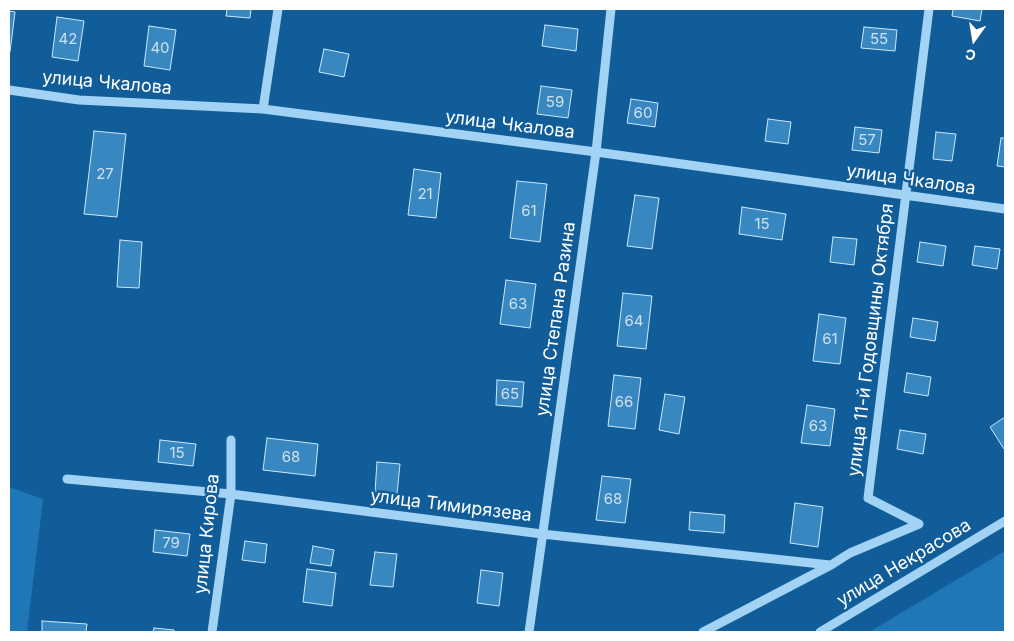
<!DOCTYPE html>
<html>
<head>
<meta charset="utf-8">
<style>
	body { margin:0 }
	#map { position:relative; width:1014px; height:641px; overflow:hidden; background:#115d99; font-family:Inter,sans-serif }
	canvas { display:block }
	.frame { position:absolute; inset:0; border:10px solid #fff; pointer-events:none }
	.north { position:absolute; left:949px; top:15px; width:50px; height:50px; -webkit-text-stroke:4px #115d99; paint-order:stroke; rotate:193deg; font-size:14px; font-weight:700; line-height:20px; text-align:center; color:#fff }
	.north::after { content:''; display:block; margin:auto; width:18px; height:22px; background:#fff; clip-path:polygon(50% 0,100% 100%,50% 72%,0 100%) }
</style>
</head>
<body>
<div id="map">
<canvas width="1014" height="641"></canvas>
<div class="frame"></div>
<div class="north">С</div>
</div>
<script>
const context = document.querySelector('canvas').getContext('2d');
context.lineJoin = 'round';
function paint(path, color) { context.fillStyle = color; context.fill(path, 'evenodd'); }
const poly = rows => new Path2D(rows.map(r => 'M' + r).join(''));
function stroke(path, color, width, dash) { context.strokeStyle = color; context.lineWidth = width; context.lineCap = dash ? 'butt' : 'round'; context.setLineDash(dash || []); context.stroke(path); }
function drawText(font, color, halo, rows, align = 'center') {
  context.font = font + ' Inter,sans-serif'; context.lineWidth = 5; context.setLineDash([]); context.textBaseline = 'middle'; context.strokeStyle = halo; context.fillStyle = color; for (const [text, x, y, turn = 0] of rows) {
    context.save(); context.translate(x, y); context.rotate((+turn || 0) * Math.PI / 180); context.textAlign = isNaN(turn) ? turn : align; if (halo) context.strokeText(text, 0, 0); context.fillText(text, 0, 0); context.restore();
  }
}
paint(poly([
	[9,487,43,499,27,632,9,632],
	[1005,551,1005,632,869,632]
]), '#1f77b6');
const building = poly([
	[227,9,251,9,250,18,226,16,227,9],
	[953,9,982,9,980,21,952,16,953,9],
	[9,11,15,12,10,52,9,52,9,11],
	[57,17,84,21,78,61,52,57,57,17],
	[545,25,578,29,576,51,542,46,545,25],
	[149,26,176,30,170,70,144,66,149,26],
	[864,27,897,30,895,51,861,48,864,27],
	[324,49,349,54,344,77,319,72,324,49],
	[541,86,572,90,568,118,537,114,541,86],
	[631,99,658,103,655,127,627,123,631,99],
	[768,119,791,122,788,144,765,141,768,119],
	[855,127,882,130,879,153,852,150,855,127],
	[94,131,126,134,117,217,84,214,94,131],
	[936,132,956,134,952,161,933,159,936,132],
	[1001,138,1005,138,1005,167,997,166,1001,138],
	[414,169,441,173,436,218,408,215,414,169],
	[517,181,547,184,540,242,510,238,517,181],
	[635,195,659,198,652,249,627,246,635,195],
	[742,207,786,214,782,240,739,234,742,207],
	[833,237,857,239,854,265,830,262,833,237],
	[120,240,142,242,139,288,117,287,120,240],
	[920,242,946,246,943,266,917,262,920,242],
	[975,246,1000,249,997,269,972,265,975,246],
	[506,280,536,284,530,328,500,324,506,280],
	[623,293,652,296,646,349,617,346,623,293],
	[819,314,846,318,840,364,813,361,819,314],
	[913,318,938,322,935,341,910,337,913,318],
	[907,373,931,377,928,396,904,392,907,373],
	[614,375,641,378,635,429,608,426,614,375],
	[497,380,524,382,522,407,496,405,497,380],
	[665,394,685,397,679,434,659,430,665,394],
	[807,405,835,409,830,446,801,443,807,405],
	[1005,417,1005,448,1004,449,990,427,1005,417],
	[900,430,926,434,923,454,897,449,900,430],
	[267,438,318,444,315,476,263,470,267,438],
	[160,440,196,444,193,466,158,462,160,440],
	[377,462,400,464,397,494,375,492,377,462],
	[602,476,631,479,625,523,596,520,602,476],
	[795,503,823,507,818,547,790,543,795,503],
	[690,512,725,515,724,533,689,530,690,512],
	[155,530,190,534,187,556,153,552,155,530],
	[245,541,267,544,265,563,242,560,245,541],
	[313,546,334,550,331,566,310,563,313,546],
	[375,552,397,554,393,587,370,585,375,552],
	[307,569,336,573,332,606,303,602,307,569],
	[481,570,503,573,499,606,477,603,481,570],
	[42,621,87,624,86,632,42,632,42,621],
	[154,628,174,630,174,632,153,632,154,628]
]);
paint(building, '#3987c1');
stroke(building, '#cbe8fe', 1);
stroke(poly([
	[9,90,79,100,263,109,596,152,1005,209],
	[263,109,278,9],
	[67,479,231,494,542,534,830,565],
	[212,632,231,494,231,440],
	[529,632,596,152,611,9],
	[703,632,831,565,850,553,919,524,868,498,929,9],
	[820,632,1005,521]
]), '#a2d2f4', 9);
drawText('15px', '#cee1f0', null, [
	["42",68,39],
	["55",879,39],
	["40",160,48],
	["59",555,102],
	["60",643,113],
	["57",867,140],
	["27",105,174],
	["21",425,194],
	["61",529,211],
	["15",762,224],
	["63",518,304],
	["64",634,321],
	["61",830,339],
	["65",510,394],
	["66",624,402],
	["63",818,426],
	["15",177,453],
	["68",291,457],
	["68",613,499],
	["79",171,543]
]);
drawText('18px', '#fff', '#115d99', [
	["улица Чкалова",107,83,5],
	["улица Чкалова",510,125,7],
	["улица Чкалова",911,180,8],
	["улица Степана Разина",556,319,-82],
	["улица 11-й Годовщины Октября",871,340,-83],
	["улица Тимирязева",451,506,7],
	["улица Кирова",207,534,-84],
	["улица Некрасова",904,563,-31]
]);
</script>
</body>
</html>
